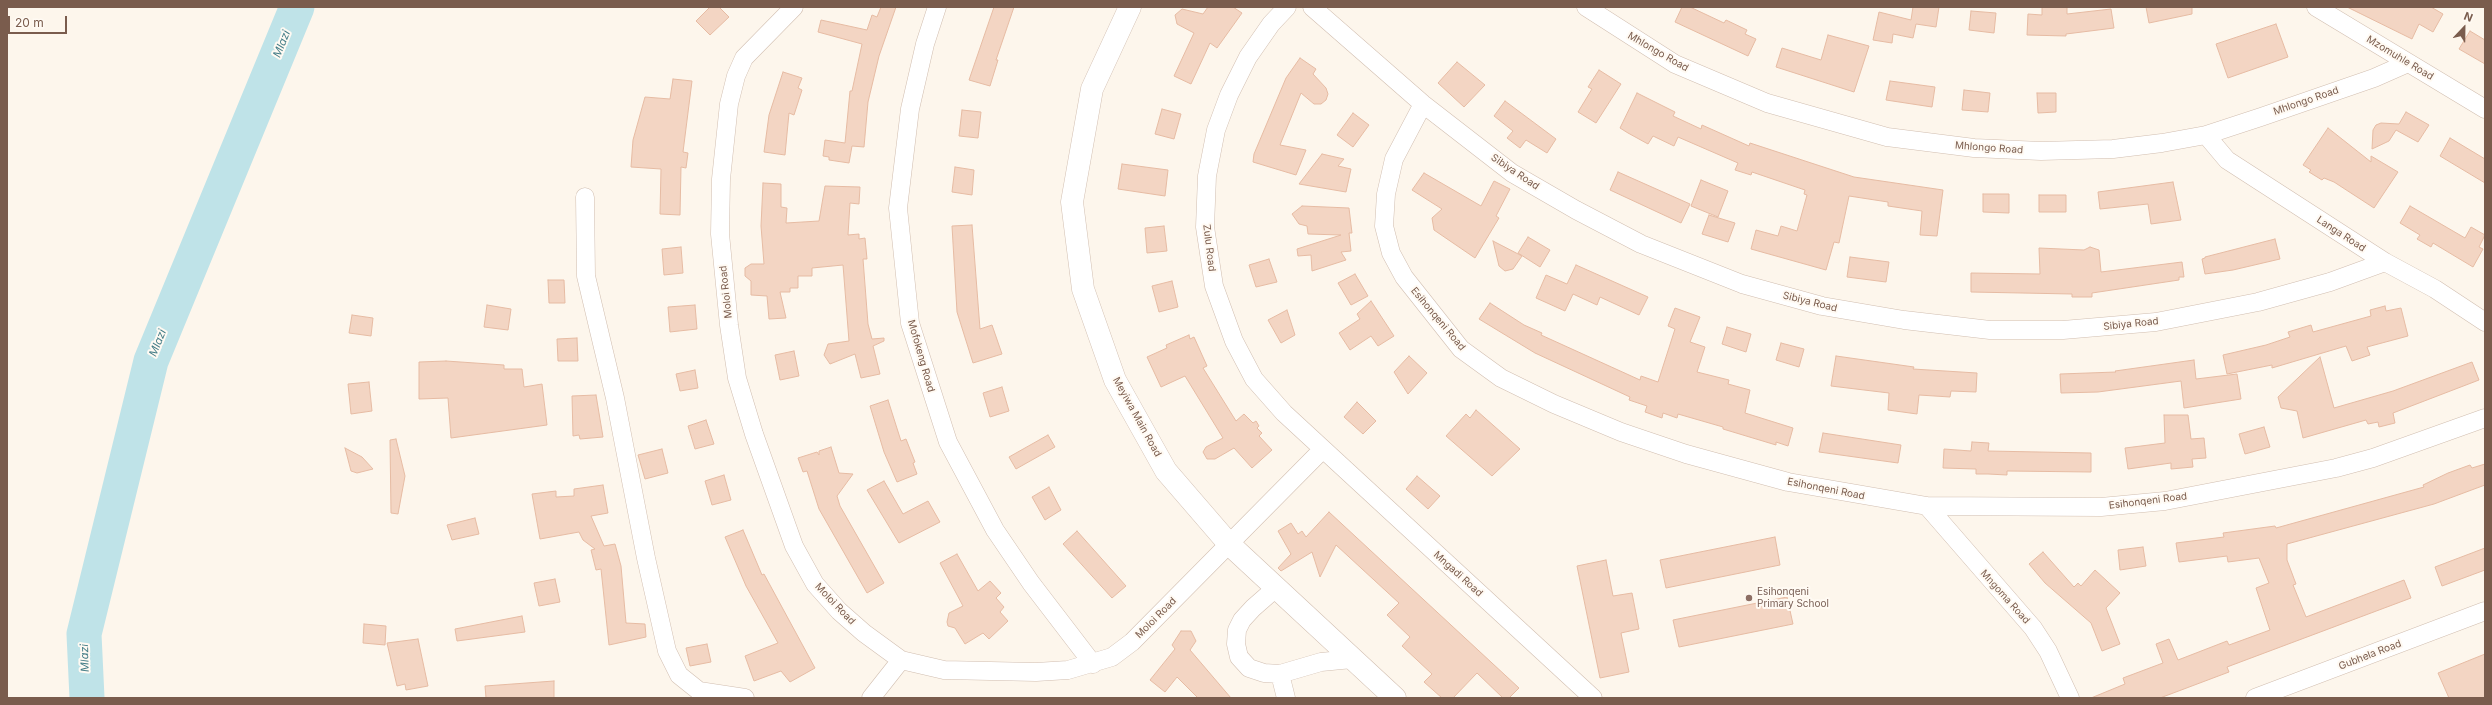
<!DOCTYPE html>
<html>
<head>
<meta charset="utf-8">
<style>
	body { margin:0 }
	#map { position:relative; width:2492px; height:705px; overflow:hidden; background:#fdf6ec; font-family:Inter,sans-serif }
	canvas { display:block }
	.frame { position:absolute; inset:0; border:8px solid #7a5c4d; pointer-events:none }
	.north { position:absolute; left:2444px; top:8px; width:40px; height:40px; -webkit-text-stroke:3px #fffaf3; paint-order:stroke; rotate:22deg; font-size:11px; font-weight:700; line-height:16px; text-align:center; color:#7a5c4d }
	.north::after { content:''; display:block; margin:auto; width:14px; height:18px; background:#7a5c4d; clip-path:polygon(50% 0,100% 100%,50% 72%,0 100%) }
	.scale { position:absolute; left:8px; top:16px; width:59px; height:18px; box-sizing:border-box; border:2px solid #7a5c4d; border-top:0; padding-left:5px; font-size:12px; line-height:14px; white-space:nowrap; color:#7a5c4d; -webkit-text-stroke:3px #fffaf3; paint-order:stroke }
</style>
</head>
<body>
<div id="map">
<canvas width="2492" height="705"></canvas>
<div class="frame"></div>
<div class="north">N</div>
<div class="scale">20 m</div>
</div>
<script>
const context = document.querySelector('canvas').getContext('2d');
context.lineJoin = 'round';
const poly = rows => new Path2D(rows.map(r => 'M' + r).join(''));
function stroke(path, color, width, dash) { context.strokeStyle = color; context.lineWidth = width; context.lineCap = dash ? 'butt' : 'round'; context.setLineDash(dash || []); context.stroke(path); }
function paint(path, color) { context.fillStyle = color; context.fill(path, 'evenodd'); }
function drawText(font, color, halo, rows, align = 'center') {
  context.font = font + ' Inter,sans-serif'; context.lineWidth = 4; context.setLineDash([]); context.textBaseline = 'middle'; context.strokeStyle = halo; context.fillStyle = color; for (const [text, x, y, turn = 0] of rows) {
    context.save(); context.translate(x, y); context.rotate((+turn || 0) * Math.PI / 180); context.textAlign = isNaN(turn) ? turn : align; if (halo) context.strokeText(text, 0, 0); context.fillText(text, 0, 0); context.restore();
  }
}
stroke(poly([
	[87,698,84,634,151,361,297,7]
]), '#bfe3e8', 35);
const building = poly([
	[710,7,719,7,729,17,710,35,696,21,710,7],
	[881,7,896,7,879,56,868,102,864,147,852,146,849,163,829,160,829,157,823,156,825,140,845,143,850,91,852,91,862,44,818,32,821,20,867,30,872,15,877,17,881,7],
	[994,7,1014,7,996,60,998,60,990,86,969,80,994,7],
	[1208,7,1233,7,1242,13,1217,48,1210,43,1191,84,1174,76,1194,33,1177,24,1175,15,1182,9,1203,14,1208,7],
	[1682,7,1690,7,1724,23,1726,20,1747,30,1745,34,1756,39,1748,56,1675,22,1682,7],
	[1913,7,1939,7,1936,27,1916,24,1913,38,1893,34,1892,43,1873,40,1879,12,1911,20,1913,7],
	[2042,7,2067,7,2067,14,2111,9,2114,28,2066,34,2066,36,2027,35,2028,14,2042,15,2042,7],
	[2146,7,2192,7,2192,14,2149,23,2146,7],
	[2347,7,2431,7,2443,14,2433,32,2419,24,2412,39,2347,7],
	[1971,11,1996,13,1994,33,1969,30,1971,11],
	[2276,24,2288,57,2228,78,2216,44,2276,24],
	[2470,31,2485,40,2485,64,2459,49,2470,31],
	[1828,35,1869,46,1854,92,1776,67,1782,48,1821,60,1828,35],
	[1300,58,1316,69,1313,74,1326,88,1328,94,1326,100,1321,104,1314,104,1301,93,1280,145,1306,150,1296,175,1253,162,1254,154,1286,78,1300,58],
	[1457,62,1485,85,1464,107,1438,83,1457,62],
	[1599,70,1621,84,1596,123,1578,112,1592,89,1588,87,1599,70],
	[783,72,802,78,798,88,802,90,794,115,789,113,785,155,764,152,769,115,783,72],
	[673,79,692,81,683,152,688,153,686,168,681,167,680,215,660,214,661,169,631,167,633,140,645,97,670,99,673,79],
	[1890,81,1935,87,1932,107,1886,100,1890,81],
	[1964,90,1990,93,1988,112,1962,110,1964,90],
	[1637,93,1675,112,1673,116,1701,129,1702,125,1749,146,1750,143,1854,177,1943,190,1937,236,1920,235,1922,211,1888,206,1888,202,1849,196,1839,243,1834,242,1826,270,1751,249,1756,230,1778,236,1781,226,1797,231,1807,195,1804,194,1805,190,1752,172,1751,175,1735,170,1738,163,1678,137,1674,146,1653,136,1648,144,1628,133,1620,128,1637,93],
	[2037,93,2056,93,2056,112,2038,113,2037,93],
	[1505,101,1556,139,1547,153,1526,140,1520,148,1507,138,1513,131,1494,116,1505,101],
	[1162,109,1181,114,1174,139,1155,134,1162,109],
	[962,110,981,112,978,138,959,136,962,110],
	[2406,112,2429,125,2418,142,2396,130,2389,141,2372,149,2373,130,2376,125,2381,123,2399,124,2406,112],
	[1353,113,1369,125,1353,147,1337,135,1353,113],
	[2328,128,2371,162,2371,156,2398,172,2374,208,2334,182,2324,178,2322,180,2309,172,2311,170,2303,165,2328,128],
	[2450,138,2485,159,2485,183,2440,156,2450,138],
	[1322,154,1344,159,1338,166,1351,169,1346,192,1299,184,1322,154],
	[1122,164,1168,170,1165,196,1118,189,1122,164],
	[955,167,974,170,972,195,952,192,955,167],
	[1618,172,1690,204,1681,223,1610,190,1618,172],
	[1424,173,1481,206,1494,181,1510,189,1496,216,1499,218,1475,258,1434,230,1432,218,1442,209,1412,190,1424,173],
	[1701,180,1728,191,1718,217,1691,206,1701,180],
	[2173,182,2181,220,2151,224,2148,204,2100,209,2098,192,2173,182],
	[763,183,781,184,781,207,787,208,786,223,819,221,825,186,860,187,859,204,850,203,848,235,859,234,859,239,865,238,867,259,863,259,868,324,872,339,884,338,884,341,873,346,880,374,861,378,855,354,830,364,824,355,828,344,849,341,843,265,812,268,812,276,798,276,798,288,790,288,790,292,780,292,786,318,769,319,767,296,751,295,751,281,745,276,745,268,751,264,764,264,761,226,763,183],
	[1983,194,2009,194,2009,213,1983,212,1983,194],
	[2039,195,2066,195,2066,212,2039,212,2039,195],
	[1302,206,1349,208,1352,233,1349,233,1351,251,1341,252,1346,260,1312,271,1311,255,1298,256,1297,249,1341,235,1308,234,1307,226,1299,224,1292,214,1302,206],
	[2410,206,2465,238,2471,227,2485,235,2479,247,2483,249,2473,267,2433,243,2431,247,2417,239,2420,235,2400,223,2410,206],
	[1709,215,1735,223,1728,242,1702,234,1709,215],
	[972,225,980,329,992,325,1002,354,973,363,957,312,952,226,972,225],
	[1164,226,1167,251,1147,253,1145,228,1164,226],
	[1528,237,1550,250,1540,267,1518,253,1528,237],
	[2275,239,2280,259,2233,270,2205,274,2202,259,2205,258,2205,257,2275,239],
	[1493,241,1522,256,1513,269,1505,271,1499,266,1493,241],
	[681,247,683,273,664,275,662,249,681,247],
	[2090,247,2099,250,2101,272,2182,262,2184,277,2179,277,2179,280,2092,293,2092,297,2072,297,2072,294,1971,292,1971,273,2040,274,2039,248,2084,250,2090,247],
	[1850,257,1889,262,1886,282,1847,277,1850,257],
	[1269,259,1277,282,1256,287,1249,265,1269,259],
	[1576,265,1648,297,1639,315,1600,297,1597,305,1573,294,1565,311,1536,298,1546,275,1567,284,1576,265],
	[1355,274,1368,296,1351,305,1338,283,1355,274],
	[548,280,564,280,565,303,549,303,548,280],
	[1172,281,1178,307,1159,312,1152,286,1172,281],
	[1371,301,1394,336,1378,346,1371,336,1350,350,1339,333,1360,319,1357,314,1371,301],
	[1490,303,1524,325,1542,333,1541,335,1640,380,1641,376,1658,382,1675,329,1668,326,1675,308,1700,317,1690,342,1705,347,1697,372,1729,380,1728,384,1750,390,1745,413,1793,428,1788,446,1776,442,1776,445,1723,429,1723,427,1678,414,1677,418,1663,413,1662,418,1645,412,1647,406,1629,400,1630,397,1535,353,1479,319,1490,303],
	[487,305,511,309,508,330,484,327,487,305],
	[695,305,697,329,670,332,668,307,695,305],
	[2385,306,2386,311,2401,308,2408,336,2367,347,2370,355,2352,361,2346,346,2272,368,2272,365,2227,374,2223,355,2266,345,2290,337,2288,332,2311,325,2313,332,2371,316,2370,310,2385,306],
	[1287,310,1295,335,1281,343,1268,320,1287,310],
	[352,315,373,318,371,336,349,333,352,315],
	[1727,327,1751,334,1746,352,1722,344,1727,327],
	[1189,335,1190,339,1194,337,1207,366,1203,368,1236,421,1244,414,1253,423,1256,421,1259,426,1257,428,1262,433,1259,436,1272,450,1252,468,1234,448,1215,459,1207,459,1203,452,1206,447,1223,438,1185,376,1161,387,1147,357,1167,348,1166,345,1189,335],
	[577,338,578,361,558,361,557,339,577,338],
	[1781,343,1804,349,1799,367,1776,360,1781,343],
	[794,351,799,376,780,380,775,355,794,351],
	[1409,356,1427,373,1408,394,1394,372,1409,356],
	[1836,356,1914,367,1913,369,1977,373,1976,392,1951,391,1950,397,1919,395,1917,414,1888,410,1889,393,1831,386,1836,356],
	[2320,357,2334,408,2393,391,2472,362,2479,380,2393,413,2395,423,2379,427,2378,422,2368,424,2366,420,2303,438,2297,411,2281,408,2278,397,2320,357],
	[2194,360,2196,379,2237,374,2241,399,2184,408,2181,381,2098,392,2061,393,2060,374,2116,372,2115,371,2194,360],
	[446,361,504,365,504,369,522,369,524,387,542,384,547,425,451,438,448,398,419,399,419,362,446,361],
	[695,370,698,388,680,391,676,374,695,370],
	[369,382,372,411,351,414,348,384,369,382],
	[1002,387,1009,411,990,417,983,393,1002,387],
	[596,395,603,437,580,439,579,435,573,436,572,396,596,395],
	[888,400,901,441,906,439,915,462,913,463,917,474,897,482,884,452,870,406,888,400],
	[1357,402,1376,421,1363,434,1344,417,1357,402],
	[1476,410,1520,449,1492,476,1446,436,1466,414,1470,418,1476,410],
	[2164,415,2188,415,2191,439,2204,438,2206,458,2192,459,2193,467,2171,469,2171,463,2128,469,2125,448,2165,443,2164,415],
	[706,420,714,444,695,449,688,426,706,420],
	[2264,427,2270,447,2245,454,2239,434,2264,427],
	[1823,433,1901,445,1898,463,1819,452,1823,433],
	[1048,435,1055,447,1016,469,1009,457,1048,435],
	[396,439,405,476,398,514,391,513,390,440,396,439],
	[1972,442,1989,443,1988,451,2091,453,2091,472,2007,471,2007,475,1988,474,1976,474,1976,469,1943,468,1944,449,1971,451,1972,442],
	[831,447,839,473,853,474,837,496,840,506,884,583,867,593,819,509,807,471,803,472,798,458,817,452,819,455,819,451,831,447],
	[345,448,362,457,373,469,357,473,351,471,345,448],
	[662,449,668,473,645,479,638,455,662,449],
	[2485,464,2485,485,2434,504,2287,544,2287,560,2296,584,2293,585,2306,617,2404,580,2411,598,2227,667,2229,672,2160,698,2091,698,2125,684,2123,678,2163,663,2156,644,2169,639,2178,660,2227,641,2229,645,2270,630,2256,588,2269,583,2259,558,2228,562,2227,556,2179,562,2176,543,2224,537,2223,533,2275,526,2276,528,2424,487,2423,485,2448,473,2470,465,2472,468,2485,464],
	[724,475,731,500,712,505,705,481,724,475],
	[1417,476,1440,496,1428,509,1406,489,1417,476],
	[884,481,903,514,928,501,940,522,899,543,867,490,884,481],
	[603,485,608,513,591,516,604,546,615,544,621,566,626,623,645,624,646,637,609,645,601,569,596,570,591,550,595,549,583,540,579,532,540,539,532,494,556,491,556,497,574,496,574,489,603,485],
	[1049,487,1061,510,1045,520,1032,497,1049,487],
	[1329,512,1519,688,1509,698,1503,698,1477,673,1453,698,1442,698,1424,682,1432,674,1402,646,1410,637,1387,615,1399,603,1336,545,1320,577,1312,552,1281,571,1278,568,1291,554,1278,531,1291,523,1298,534,1302,531,1306,537,1329,512],
	[475,518,479,534,452,540,447,525,475,518],
	[743,530,762,575,764,574,815,668,790,682,781,671,754,681,745,656,778,643,746,586,725,537,743,530],
	[1077,531,1126,586,1112,598,1063,544,1077,531],
	[1775,537,1780,565,1666,588,1660,560,1775,537],
	[2143,547,2146,566,2120,570,2118,550,2143,547],
	[2485,548,2485,570,2442,586,2435,567,2485,548],
	[2043,552,2074,587,2078,583,2081,586,2095,570,2120,593,2106,608,2120,644,2102,651,2091,623,2045,583,2029,564,2043,552],
	[957,554,978,591,990,581,1001,593,996,598,1004,607,1000,612,1008,621,989,639,983,633,965,644,955,628,948,626,947,622,949,613,963,606,940,563,957,554],
	[1606,560,1613,596,1632,593,1639,629,1621,633,1629,672,1600,678,1577,566,1606,560],
	[555,579,560,602,539,606,534,583,555,579],
	[1787,597,1793,624,1679,647,1673,620,1787,597],
	[522,616,525,632,457,641,455,629,522,616],
	[364,624,386,626,385,645,363,643,364,624],
	[1181,631,1191,631,1196,641,1190,650,1231,698,1198,698,1177,677,1165,692,1150,680,1175,649,1172,645,1181,631],
	[418,639,428,686,406,690,405,684,397,686,387,643,418,639],
	[707,644,711,662,690,666,686,648,707,644],
	[2485,654,2485,698,2449,698,2438,673,2485,654],
	[554,681,554,698,486,698,485,686,554,681]
]);
paint(building, '#f3d5c3');
stroke(building, '#e6bba3', 1);
const minor = poly([
	[794,7,744,58,736,76,729,104,721,179,720,234,729,325,737,378,754,434,794,546,815,584,839,611,864,633,901,660,944,670,1036,672,1068,670,1112,657,1132,642,1322,450],
	[937,7,925,44,910,109,898,208,910,323,948,442,995,530,1031,583,1093,664],
	[1287,7,1271,24,1248,57,1229,95,1216,130,1207,176,1205,227,1214,286,1234,341,1254,379,1284,413,1593,698],
	[1312,7,1423,104,1512,173,1576,210,1641,244,1742,284,1822,306,1904,320,1990,330,2063,330,2156,322,2258,302,2330,282,2385,262],
	[1586,7,1675,64,1767,103,1887,137,1974,148,2041,151,2113,149,2162,143,2206,135,2261,117,2374,78,2408,63],
	[2316,7,2485,109],
	[1423,104,1394,159,1386,194,1384,226,1391,253,1404,277,1461,349,1501,378,1554,404,1621,432,1686,454,1788,482,1927,506,2101,507,2165,501,2336,468,2373,458,2485,418],
	[2206,135,2227,160,2385,262,2435,289,2485,322],
	[585,197,586,276,615,398,646,558,667,651,679,675,699,691,745,698],
	[1927,506,2033,628,2048,651,2070,698],
	[1277,587,1253,608,1242,620,1237,630,1236,644,1239,657,1249,668,1264,673,1280,674,1321,662,1352,659],
	[1280,674,1286,698],
	[871,698,901,660],
	[2255,698,2485,611]
]);
const tertiary = poly([
	[1130,7,1092,89,1072,202,1083,289,1115,380,1166,471,1229,544,1395,698]
]);
stroke(minor, '#d1beb0', 19);
stroke(tertiary, '#d1beb0', 23);
stroke(minor, '#fff', 18);
stroke(tertiary, '#fff', 22);
for (const [x, y, r, color] of [
	[1749,598,4,"#8d6e63"]
]) { const dot = new Path2D(); dot.arc(x, y, r, 0, 2 * Math.PI); context.fillStyle = color; context.fill(dot); stroke(dot, '#fffaf3', 1.5); }
drawText('10px', '#7a5c4d', '#fffaf3', [
	["Mhlongo Road",1658,52,30],
	["Mzomuhle Road",2400,58,31],
	["Mhlongo Road",2306,101,-19],
	["Mhlongo Road",1989,148,4],
	["Sibiya Road",1515,172,34],
	["Langa Road",2341,234,33],
	["Zulu Road",1209,248,83],
	["Moloi Road",726,292,-96],
	["Sibiya Road",1810,302,14],
	["Esihonqeni Road",1438,319,50],
	["Sibiya Road",2131,324,-6],
	["Mofokeng Road",921,356,74],
	["Meyiwa Main Road",1137,417,61],
	["Esihonqeni Road",1826,489,11],
	["Esihonqeni Road",2148,501,-7],
	["Mngadi Road",1458,574,42],
	["Mngoma Road",2005,597,48],
	["Moloi Road",835,604,46],
	["Moloi Road",1156,618,-45],
	["Gubhela Road",2370,655,-21]
]);
drawText('10px', '#785e54', '#fffaf3', [
	["Esihonqeni",1757,592],
	["Primary School",1757,604]
], 'left');
drawText('italic 11px', '#437c86', '#fffaf3', [
	["Mlazi",282,44,-68],
	["Mlazi",158,343,-68],
	["Mlazi",85,658,-92]
]);
</script>
</body>
</html>
